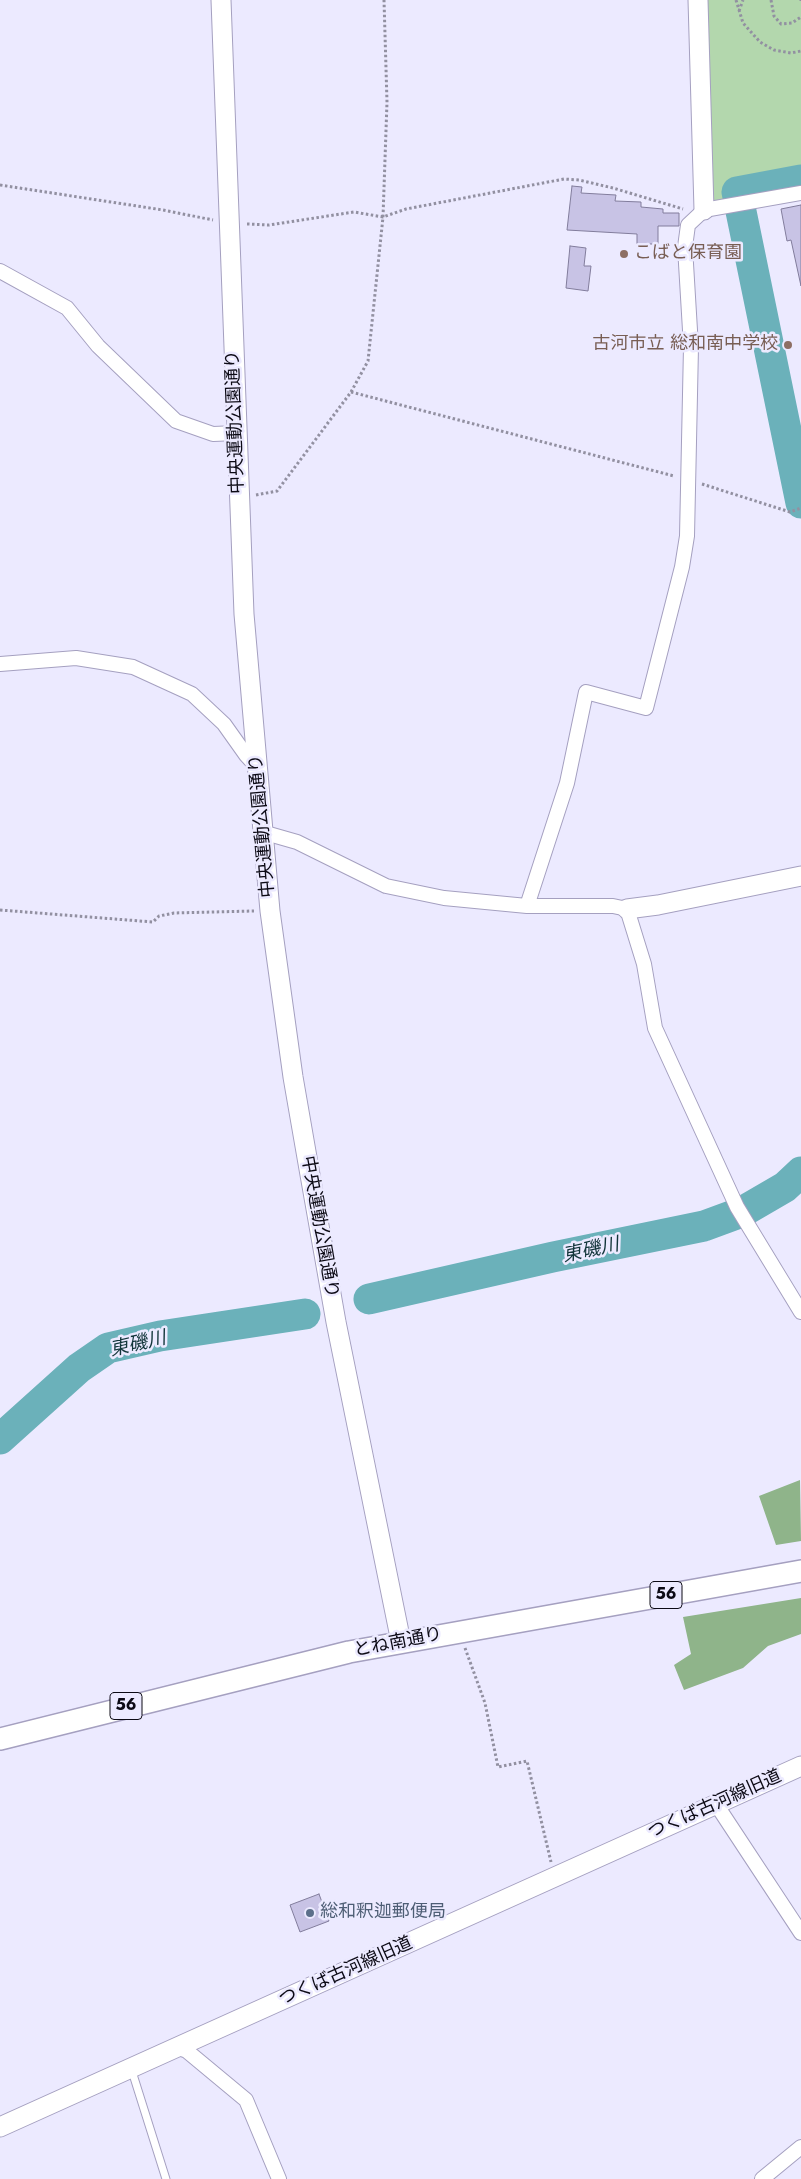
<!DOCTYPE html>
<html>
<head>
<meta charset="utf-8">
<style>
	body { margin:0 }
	canvas { display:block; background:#eceaff }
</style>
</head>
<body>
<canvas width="801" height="2179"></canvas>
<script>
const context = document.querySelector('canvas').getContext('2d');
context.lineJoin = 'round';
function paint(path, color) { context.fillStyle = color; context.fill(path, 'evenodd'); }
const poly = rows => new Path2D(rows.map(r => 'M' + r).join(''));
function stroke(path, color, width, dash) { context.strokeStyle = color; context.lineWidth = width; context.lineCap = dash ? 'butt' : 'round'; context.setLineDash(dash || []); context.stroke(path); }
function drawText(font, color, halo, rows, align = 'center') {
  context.font = font + ' Jost,"Noto Sans JP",sans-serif'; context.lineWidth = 5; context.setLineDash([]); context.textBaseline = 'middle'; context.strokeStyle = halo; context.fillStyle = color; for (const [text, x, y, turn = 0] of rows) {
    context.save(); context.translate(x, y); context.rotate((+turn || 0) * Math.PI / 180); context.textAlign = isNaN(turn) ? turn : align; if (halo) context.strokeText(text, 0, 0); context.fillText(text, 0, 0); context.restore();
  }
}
paint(poly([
	[697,0,801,0,801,187,704,210]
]), '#b3d7ad');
paint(poly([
	[800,1480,801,1541,776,1545,759,1496],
	[801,1598,801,1634,768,1646,743,1668,684,1690,674,1665,691,1654,683,1617]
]), '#8fb48a');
stroke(poly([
	[801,180,737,192,801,503],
	[369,1299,553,1257,704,1226,742,1212,785,1187,801,1172],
	[0,1439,79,1368,108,1348,160,1336,305,1314]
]), '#6bb1ba', 31);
const building = poly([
	[572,186,582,187,581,193,616,195,615,201,641,202,641,207,663,209,663,213,679,213,679,226,658,226,658,244,637,244,637,234,567,230,572,186],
	[801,205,801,286,791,240,787,241,781,209,801,205],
	[570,246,586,248,584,266,591,266,588,291,566,288,570,246],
	[319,1894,329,1921,300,1932,290,1905,319,1894]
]);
paint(building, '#c8c3e5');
stroke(building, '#827d9c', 1);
const lane = poly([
	[131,2068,166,2179]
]);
const street = poly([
	[0,271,67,308,98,346,176,421,213,434,237,433],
	[0,664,76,658,133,667,192,694,224,724,246,755,257,767],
	[262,832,297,842,386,886,444,898,527,906,613,906,627,909,644,964,655,1028,737,1207,801,1312],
	[527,906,567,783,586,692,646,708,682,567,687,536,691,347,685,247,688,225,704,210,801,193],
	[716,1804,801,1933],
	[176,2047,187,2051,246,2100,279,2179],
	[762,2179,801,2147]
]);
const secondary = poly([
	[221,0,244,614,270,911,293,1077,309,1169,336,1322,401,1642],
	[698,0,704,210],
	[627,909,658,905,801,876],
	[0,2127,801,1766]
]);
const primary = poly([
	[0,1739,349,1652,801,1571]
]);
stroke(lane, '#a5a0c0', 9);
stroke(street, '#a5a0c0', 16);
stroke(secondary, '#a5a0c0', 21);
stroke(primary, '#a5a0c0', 24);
stroke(poly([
	[736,0,743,23,760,42,774,50,791,53,801,51],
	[771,0,774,16,781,24,792,23,801,17],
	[801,0,801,1],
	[739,11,743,0],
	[0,185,163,210,213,220],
	[247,224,269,225,354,212,383,217,406,209,564,179,579,180,613,188,683,209],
	[351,392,674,476],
	[702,484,790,512,801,508],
	[256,495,277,491,351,392,368,361,383,217,387,102,384,0],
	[0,910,153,922,159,916,174,913,254,911],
	[465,1648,485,1703,498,1767,527,1761,551,1862]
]), '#9290a1', 3, [2.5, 2.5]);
stroke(lane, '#fff', 7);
stroke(street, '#fff', 14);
stroke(secondary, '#fff', 19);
stroke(primary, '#fff', 21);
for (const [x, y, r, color] of [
	[624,254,5,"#8d6e63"],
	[788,345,5,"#8d6e63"],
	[310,1913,5,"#5c6f8a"]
]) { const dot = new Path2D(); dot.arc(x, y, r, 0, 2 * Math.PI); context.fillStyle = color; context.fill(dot); stroke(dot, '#eceaff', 2); }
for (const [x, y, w] of [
	[666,1595,32],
	[126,1706,32]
]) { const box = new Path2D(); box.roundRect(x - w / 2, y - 13.5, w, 27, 4); context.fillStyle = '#eceaff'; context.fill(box); stroke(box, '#0c0a15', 1); }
drawText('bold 16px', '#0c0a15', null, [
	["56",666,1595],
	["56",126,1706]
]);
drawText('18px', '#785e54', '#eceaff', [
	["こばと保育園",634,254],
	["古河市立 総和南中学校",778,345,"right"]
], 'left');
drawText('18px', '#0c0a15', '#eceaff', [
	["中央運動公園通り",236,422,-92],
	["中央運動公園通り",263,826,-95],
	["中央運動公園通り",319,1227,80],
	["とね南通り",398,1643,-11],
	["つくば古河線旧道",715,1805,-24],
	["つくば古河線旧道",346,1972,-24]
]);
drawText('18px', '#4e5e75', '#eceaff', [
	["総和釈迦郵便局",320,1913]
], 'left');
drawText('italic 19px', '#12353a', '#eceaff', [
	["東磯川",591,1251,-12],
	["東磯川",138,1345,-13]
]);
</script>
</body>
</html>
